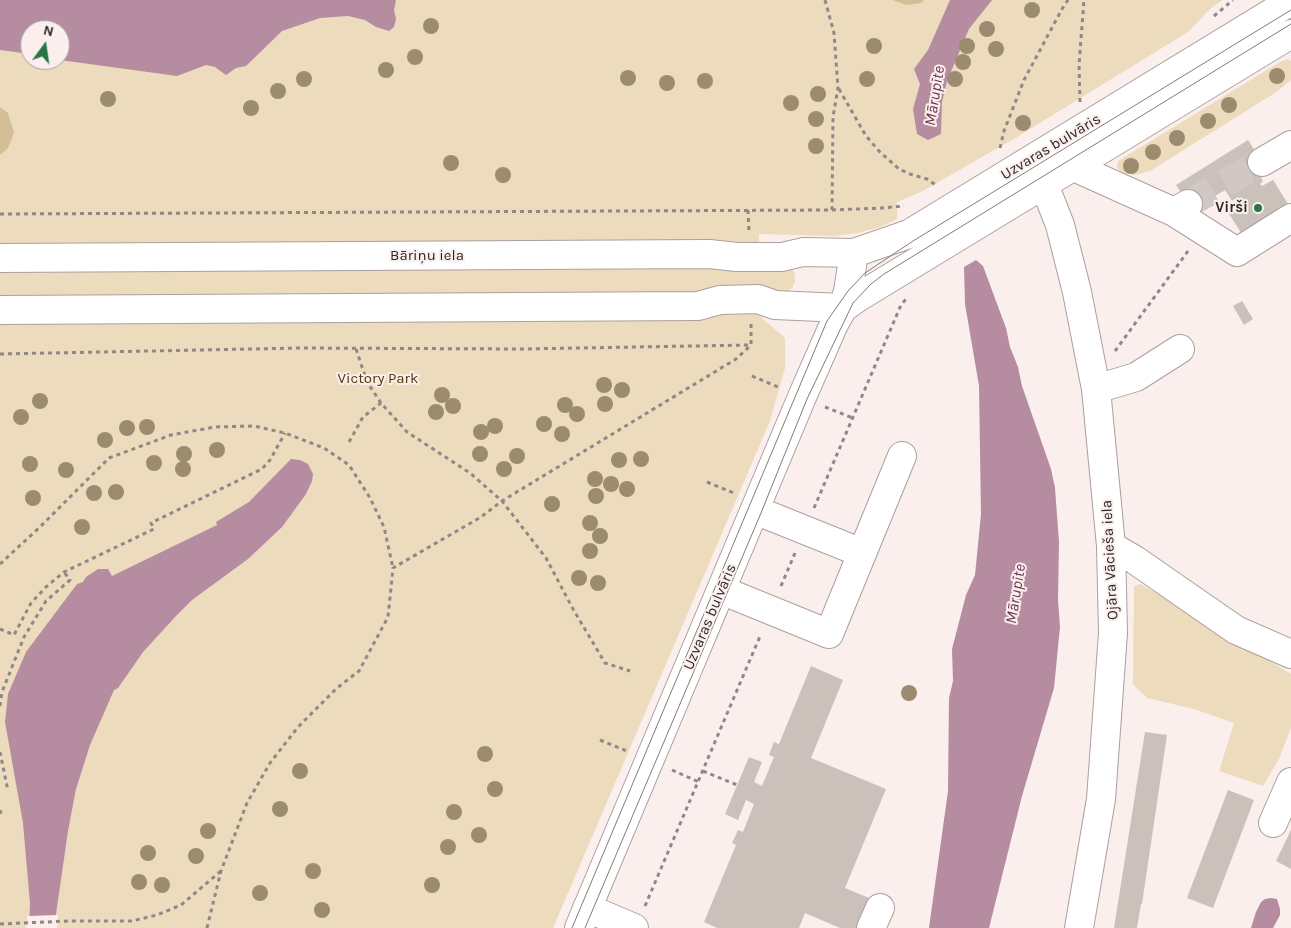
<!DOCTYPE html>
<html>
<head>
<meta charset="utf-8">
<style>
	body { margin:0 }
	#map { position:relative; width:1291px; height:928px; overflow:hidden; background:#faefec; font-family:Karla,sans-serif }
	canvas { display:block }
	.north { position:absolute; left:20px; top:20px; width:50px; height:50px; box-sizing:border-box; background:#faefec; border:1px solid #a89f9d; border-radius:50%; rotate:14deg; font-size:14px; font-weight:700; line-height:20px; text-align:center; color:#2c2827 }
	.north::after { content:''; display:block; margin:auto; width:18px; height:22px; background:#287646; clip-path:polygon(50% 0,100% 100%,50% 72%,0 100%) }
</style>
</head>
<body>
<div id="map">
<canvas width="1291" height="928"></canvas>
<div class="north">N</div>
</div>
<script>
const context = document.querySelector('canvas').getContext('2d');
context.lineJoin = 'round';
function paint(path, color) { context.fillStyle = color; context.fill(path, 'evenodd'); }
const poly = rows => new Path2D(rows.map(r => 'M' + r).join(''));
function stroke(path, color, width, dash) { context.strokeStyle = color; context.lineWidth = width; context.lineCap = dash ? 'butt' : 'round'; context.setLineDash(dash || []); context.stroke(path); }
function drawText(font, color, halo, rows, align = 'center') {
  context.font = font + ' Karla,sans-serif'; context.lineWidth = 4; context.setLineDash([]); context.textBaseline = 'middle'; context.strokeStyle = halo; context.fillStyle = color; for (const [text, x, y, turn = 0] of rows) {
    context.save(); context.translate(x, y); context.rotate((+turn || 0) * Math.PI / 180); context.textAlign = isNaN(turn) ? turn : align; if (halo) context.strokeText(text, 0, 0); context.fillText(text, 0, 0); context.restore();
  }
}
paint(poly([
	[0,0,1223,0,1212,7,1188,32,1017,137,921,192,897,202,897,219,880,227,858,233,834,236,759,234,760,266,792,268,794,272,795,282,792,288,788,291,781,293,761,293,762,318,785,338,785,368,770,421,553,928,0,928],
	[30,30,60,30,60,60,30,60],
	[1288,59,1291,61,1291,80,1278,91,1150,171,1135,175,1123,173,1117,168,1118,161,1280,62],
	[1140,584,1185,608,1291,674,1291,728,1279,759,1263,786,1219,771,1234,723,1194,709,1147,698,1133,684,1134,586]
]), '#ecdbbd');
paint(poly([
	[893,0,924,0,921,3,906,5],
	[0,107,8,113,14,133,8,148,0,155]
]), '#d3be97');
paint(poly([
	[0,0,396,0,394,10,396,19,394,27,389,31,376,27,365,20,348,16,320,18,282,31,246,66,236,68,226,75,215,67,206,65,177,76,60,60,60,30,30,30,30,54,0,50],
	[950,0,992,0,969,29,947,81,942,102,941,134,928,140,917,134,913,109,920,84,914,69,928,50],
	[976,260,983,266,1006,328,1010,347,1018,367,1022,386,1051,469,1055,488,1059,542,1058,600,1060,627,1054,688,1022,796,989,928,929,928,948,791,949,698,953,681,952,649,966,595,975,575,981,514,979,386,965,304,964,267],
	[291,459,300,460,308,464,313,474,312,481,306,494,282,527,248,559,192,600,176,616,143,652,118,688,114,690,90,745,76,789,68,831,54,928,29,928,30,903,23,823,5,722,8,694,26,652,77,584,83,582,86,577,98,569,108,569,112,576,217,525,216,522,249,502],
	[1271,898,1277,899,1280,909,1280,915,1273,928,1251,928,1256,912,1261,902,1265,899]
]), '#b58ca0');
paint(poly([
	[58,915,57,928,26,928,27,916]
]), '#faefec');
paint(poly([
	[1248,140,1264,165,1257,170,1263,181,1260,184,1262,186,1273,180,1290,207,1243,236,1226,209,1237,202,1235,199,1232,201,1225,190,1192,210,1176,185],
	[1242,301,1253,319,1244,325,1233,306],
	[811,666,843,680,811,758,886,789,845,888,874,900,862,928,840,928,805,913,799,928,717,928,704,922,736,845,732,843,738,830,743,832,754,804,746,800,738,820,725,814,749,757,762,762,754,782,762,786,774,757,769,755,774,742,779,744],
	[1145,732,1167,735,1142,904,1141,904,1137,928,1114,928],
	[1228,790,1254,800,1213,908,1187,898],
	[1291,830,1291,869,1276,861]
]), '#cac1bb');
stroke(poly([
	[1188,204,1262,162]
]), '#d1c7c5', 28, [28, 14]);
const minor = poly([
	[1262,162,1291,145],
	[1074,167,1174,212,1188,204],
	[1049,197,1060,225,1077,292,1096,389,1111,546,1113,633,1101,799,1079,928],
	[1174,212,1237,252,1291,218],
	[0,258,709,254,737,257,782,257,803,252,854,253,909,234,1291,1],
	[843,308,857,298,1291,34],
	[0,310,698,306,720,300,758,299,775,305,843,308],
	[1096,389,1136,377,1180,349],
	[755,510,862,553],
	[1111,546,1135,560,1236,630,1291,654],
	[721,590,829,634,902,456],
	[1273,823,1291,782],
	[587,908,634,928],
	[579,928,802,397,834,324,843,308,848,291,854,253],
	[871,928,880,908]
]);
stroke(minor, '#aba09d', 30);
stroke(poly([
	[825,0,834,33,838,88,833,117,832,210],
	[1214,16,1233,0],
	[839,89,866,136,880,152,899,169,910,174,927,179,937,186],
	[1080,102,1079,65,1084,0],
	[1000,148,1004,131,1024,80,1062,9,1068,0],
	[748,210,749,232],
	[0,214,832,210,882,208,904,206],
	[356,349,367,382,381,403,407,432,470,473,502,501,546,558,573,609,605,663,630,671],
	[1115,351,1188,251],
	[0,354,300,348,522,349,750,345],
	[752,376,778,387],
	[825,407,853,418],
	[349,442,363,417,381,403],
	[707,482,734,493],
	[814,508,901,305,906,299],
	[0,564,41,526,109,458,171,435,215,427,254,426,285,433,324,448,349,465,370,498,384,527,393,568],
	[781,586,795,553],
	[0,629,14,635,31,603,46,587,64,572,154,529,151,523,262,469,270,460,285,433],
	[0,706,2,692,24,637,46,601,70,580,64,572],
	[600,740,627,751],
	[0,752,8,791],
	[672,770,699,782],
	[703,771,737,785],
	[0,810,1,814],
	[645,906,761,634],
	[0,924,68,921,132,921,157,915,181,905,221,871],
	[207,928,221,871,247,803,270,763,298,727,337,688,359,671,388,617,393,568,481,517,502,501,736,359,751,345,751,323]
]), '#908886', 3, [4, 4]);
stroke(minor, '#fff', 28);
stroke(poly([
	[572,928,827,321,848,291,865,273,913,241,1291,10],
	[585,928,761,513,807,399,853,303,871,284,884,274,1291,24]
]), '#817a78', 1);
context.fillStyle = '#9c8b6e';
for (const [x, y] of [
	[1032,10],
	[431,26],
	[987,29],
	[874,46],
	[967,46],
	[996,49],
	[415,57],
	[963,62],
	[386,70],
	[1277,76],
	[628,78],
	[304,79],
	[867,79],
	[955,79],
	[705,81],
	[667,83],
	[278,91],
	[818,94],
	[108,99],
	[791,103],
	[1229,105],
	[251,108],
	[816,119],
	[1208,121],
	[1023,123],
	[1177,138],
	[816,146],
	[1153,152],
	[451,163],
	[1131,166],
	[503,175],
	[604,385],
	[622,390],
	[442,395],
	[40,401],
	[605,404],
	[565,405],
	[453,406],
	[436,412],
	[577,414],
	[21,417],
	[544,424],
	[495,426],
	[147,427],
	[127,428],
	[481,432],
	[562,434],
	[105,440],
	[217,450],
	[184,454],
	[480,454],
	[517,456],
	[641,459],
	[619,460],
	[154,463],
	[30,464],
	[183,469],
	[504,469],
	[66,470],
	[595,479],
	[611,484],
	[627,489],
	[116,492],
	[94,493],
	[596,496],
	[33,498],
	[552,504],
	[590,523],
	[82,527],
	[600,536],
	[590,551],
	[579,578],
	[598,583],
	[909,693],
	[485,754],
	[300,771],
	[495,789],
	[280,809],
	[454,812],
	[208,831],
	[479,835],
	[448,847],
	[148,853],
	[196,856],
	[313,871],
	[139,882],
	[162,885],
	[432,885],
	[260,893],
	[322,910]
]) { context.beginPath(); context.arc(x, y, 8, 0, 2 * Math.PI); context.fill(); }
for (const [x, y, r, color] of [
	[1258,208,5,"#287646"]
]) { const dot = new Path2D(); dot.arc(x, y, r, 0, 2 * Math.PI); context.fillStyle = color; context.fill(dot); stroke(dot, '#faefec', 2); }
drawText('15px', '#2c2827', '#faefec', [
	["Uzvaras bulvāris",1051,147,-31],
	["Bāriņu iela",427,256],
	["Ojāra Vācieša iela",1110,560,-93],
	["Uzvaras bulvāris",710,617,-67]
]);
drawText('bold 15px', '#2c2827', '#faefec', [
	["Virši",1248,208]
], 'right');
drawText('15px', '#4f3907', '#faefec', [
	["Victory Park",378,379]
]);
drawText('italic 16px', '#6c3554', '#faefec', [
	["Mārupīte",935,96,-81],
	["Mārupīte",1016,594,-81]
]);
</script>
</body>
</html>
